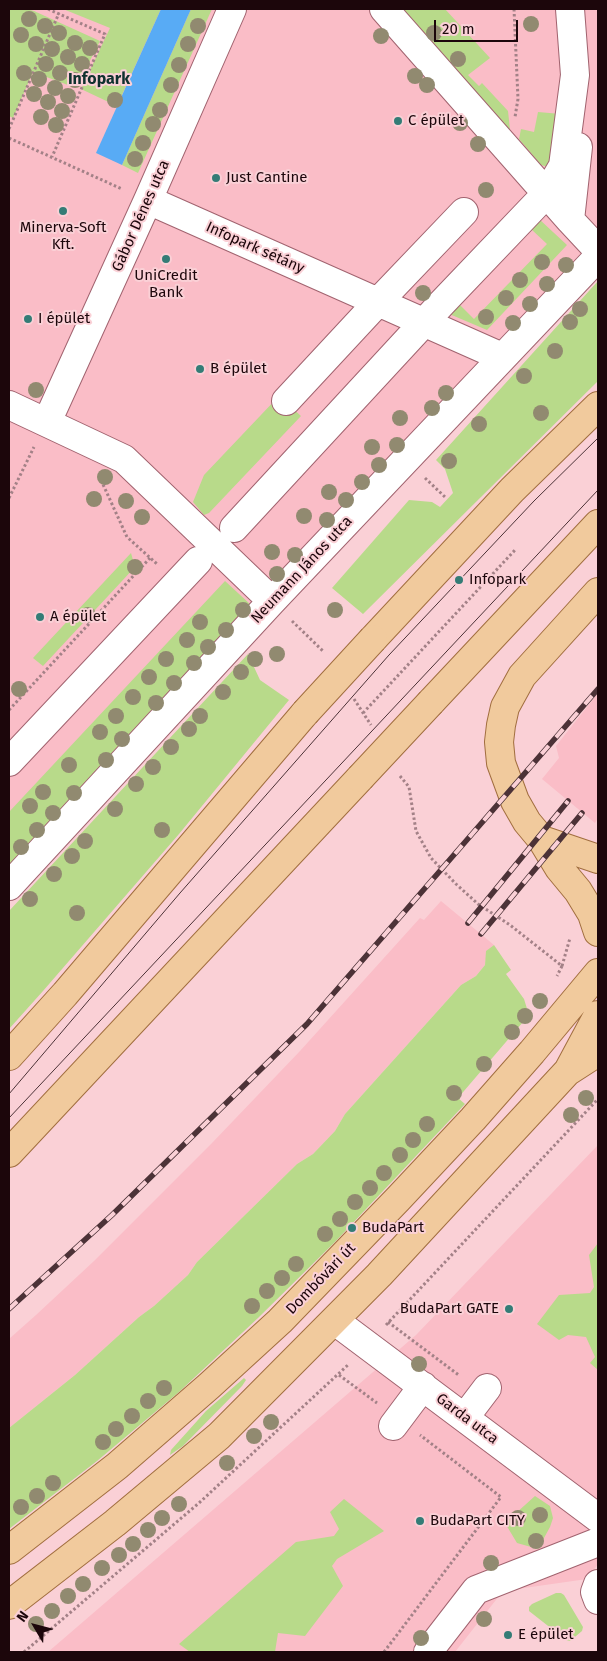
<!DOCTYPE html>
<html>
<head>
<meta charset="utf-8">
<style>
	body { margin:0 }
	#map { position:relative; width:607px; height:1661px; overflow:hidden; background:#fad0d6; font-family:"Fira Sans",sans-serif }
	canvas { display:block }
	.frame { position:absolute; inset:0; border:10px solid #1c060b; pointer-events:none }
	.north { position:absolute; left:10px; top:1601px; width:50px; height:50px; -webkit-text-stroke:4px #fad0d6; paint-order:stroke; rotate:307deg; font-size:14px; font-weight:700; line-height:20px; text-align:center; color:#1c060b }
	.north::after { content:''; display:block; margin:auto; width:18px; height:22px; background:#1c060b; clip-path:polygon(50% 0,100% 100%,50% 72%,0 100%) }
	.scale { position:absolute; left:434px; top:20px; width:84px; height:22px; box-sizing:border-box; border:2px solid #1c060b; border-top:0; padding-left:6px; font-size:15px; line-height:18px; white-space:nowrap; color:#1c060b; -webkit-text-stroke:4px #fad0d6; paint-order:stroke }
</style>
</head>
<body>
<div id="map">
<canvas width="607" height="1661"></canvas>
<div class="frame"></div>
<div class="north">N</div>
<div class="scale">20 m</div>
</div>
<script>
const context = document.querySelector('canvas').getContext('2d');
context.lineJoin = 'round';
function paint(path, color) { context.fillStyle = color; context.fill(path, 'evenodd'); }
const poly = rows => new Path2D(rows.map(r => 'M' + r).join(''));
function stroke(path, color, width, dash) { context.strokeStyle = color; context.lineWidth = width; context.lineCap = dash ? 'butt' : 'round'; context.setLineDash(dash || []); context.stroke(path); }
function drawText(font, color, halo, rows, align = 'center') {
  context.font = font + ' "Fira Sans",sans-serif'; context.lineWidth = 4; context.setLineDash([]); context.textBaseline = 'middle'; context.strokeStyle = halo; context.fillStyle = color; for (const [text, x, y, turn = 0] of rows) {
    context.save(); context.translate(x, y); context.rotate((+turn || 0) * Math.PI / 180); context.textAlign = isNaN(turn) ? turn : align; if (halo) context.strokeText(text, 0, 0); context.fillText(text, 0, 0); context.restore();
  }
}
paint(poly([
	[9,9,598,9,598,247,9,878],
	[598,693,598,818,595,823,542,779,559,758,556,746],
	[441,901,494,945,487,951,485,965,476,976,461,985,345,1114,335,1131,313,1154,297,1164,197,1262,188,1275,154,1306,139,1317,75,1375,9,1428,9,1339,36,1315,94,1261,212,1143,300,1051,420,918,424,920],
	[598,1145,598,1564,587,1579,503,1591,455,1652,48,1652,416,1335]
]), '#fabdc7');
paint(poly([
	[9,9,26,9,34,11,100,41,76,88,33,72,13,118,9,116],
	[63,9,161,9,117,106,81,89,110,28],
	[191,9,212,9,138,173,122,165],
	[400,9,445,9,490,58,468,75,479,86,482,83,508,111,510,130],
	[538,112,561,114,557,160,548,167,541,165,519,139,521,129,534,132],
	[539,219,567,245,487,330,447,313,459,304,474,319,547,244,531,229],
	[598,281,598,381,363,614,332,588,409,500,432,502,440,507,453,493,445,469,436,460],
	[279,396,301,416,209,513,204,515,193,502,204,475],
	[131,553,135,567,43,666,33,658],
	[225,581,251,605,9,865,9,812],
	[248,654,260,680,289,700,179,834,43,991,9,1029,9,911],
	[494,945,511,970,506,974,524,999,529,1015,458,1098,465,1104,334,1243,258,1318,179,1392,97,1461,9,1529,9,1428,75,1375,139,1317,154,1306,188,1275,197,1262,297,1164,313,1154,335,1131,345,1114,461,985,476,976,485,965,486,951],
	[598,1243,598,1370,590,1363,595,1357,586,1337,568,1335,559,1340,537,1324,559,1295,590,1293,594,1287,589,1255],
	[244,1378,246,1380,242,1386,183,1446,170,1455,171,1450,206,1411],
	[535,1496,550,1506,553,1518,550,1527,538,1549,517,1543,505,1523],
	[344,1499,384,1531,337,1559,332,1566,343,1586,305,1636,278,1633,275,1652,190,1652,179,1644,296,1542,334,1536,339,1529,330,1512],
	[556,1593,561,1593,564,1595,583,1627,582,1631,570,1641,566,1640,529,1611,529,1607,532,1604]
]), '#b8da8a');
paint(poly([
	[161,9,191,9,122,165,96,153]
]), '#58abf5');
const minor = poly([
	[384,9,570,220,598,250],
	[148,200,502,357],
	[570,220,578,147],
	[286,401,378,302,464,212],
	[9,405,124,459,272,601],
	[47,422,148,200,232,9],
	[234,528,442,303,547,193,563,166,575,75,570,9],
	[9,762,198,561],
	[9,886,272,601,598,257],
	[335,1321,598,1518],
	[465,1417,487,1388],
	[393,1426,423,1386],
	[598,1584,595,1592,598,1600],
	[428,1652,476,1590,598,1542]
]);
const major = poly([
	[598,592,522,676,505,707,501,725,499,742,501,763,515,801,527,822,542,840,559,868,578,891,592,914,598,932],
	[373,639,512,490,598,406],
	[431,702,598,524],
	[542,840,598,859],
	[9,1056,65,994,305,713],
	[569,1069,598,1015],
	[9,1153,360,778],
	[9,1550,117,1466,209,1386,280,1321,398,1199,473,1119,532,1052,598,973],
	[9,1605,115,1523,219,1436,379,1275,567,1072,598,1052]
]);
stroke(minor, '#a1636f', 30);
stroke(major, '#a16e3f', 30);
stroke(poly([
	[48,9,105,34,52,157],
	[514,9,518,99,515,117],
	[9,129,59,13],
	[9,138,122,189],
	[425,478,445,497],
	[101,480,127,537,157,564],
	[9,498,34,447],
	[292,621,324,652],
	[354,699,371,725],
	[9,710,150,558],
	[363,713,515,550],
	[400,776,409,787,416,831,431,858,456,884,478,904,510,925,562,966,557,976],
	[562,966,570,938],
	[388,1322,460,1376],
	[386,1325,598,1099],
	[339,1375,377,1403],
	[24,1652,199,1503,349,1364],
	[384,1652,501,1497,420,1435]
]), '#a38187', 3, [2.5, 2.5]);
stroke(minor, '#fff', 28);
stroke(major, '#f1ca9d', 28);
stroke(poly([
	[9,1094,180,893,389,655,534,501,598,438],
	[9,1118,598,490]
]), '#4c3237', 1);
const rail = poly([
	[468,923,568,801],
	[481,934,582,813],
	[9,1309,112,1215,307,1024,598,689]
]);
stroke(rail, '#4c3237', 5.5);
stroke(rail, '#fad0d6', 4, [11]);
const majorBridge = poly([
	[305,713,373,639],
	[360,778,431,702]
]);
stroke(majorBridge, '#a16e3f', 30, []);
stroke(majorBridge, '#f1ca9d', 28);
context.fillStyle = '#918a70';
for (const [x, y] of [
	[29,19],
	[531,24],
	[45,26],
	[198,26],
	[59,33],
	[434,33],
	[21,35],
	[381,36],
	[75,43],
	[36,44],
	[188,44],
	[90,48],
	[52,49],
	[68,57],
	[458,59],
	[46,64],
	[82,64],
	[179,65],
	[24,73],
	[60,73],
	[415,76],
	[39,79],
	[75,80],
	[171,85],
	[427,85],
	[55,88],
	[34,94],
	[68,96],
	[115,100],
	[48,102],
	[160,110],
	[62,111],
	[41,117],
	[460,123],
	[153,124],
	[56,125],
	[143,143],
	[478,144],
	[135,159],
	[486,190],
	[542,262],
	[566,265],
	[520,280],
	[547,284],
	[423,293],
	[506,298],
	[530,304],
	[580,309],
	[486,317],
	[570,322],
	[513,323],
	[555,351],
	[524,376],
	[36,390],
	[446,393],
	[432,408],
	[541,413],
	[400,418],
	[479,424],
	[397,445],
	[372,447],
	[449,461],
	[379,465],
	[105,477],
	[362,482],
	[329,492],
	[94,499],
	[346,500],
	[126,501],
	[304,516],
	[142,517],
	[327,520],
	[272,552],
	[295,555],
	[135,567],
	[277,574],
	[243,610],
	[335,610],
	[88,615],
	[200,622],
	[226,630],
	[187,640],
	[208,647],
	[277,654],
	[166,659],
	[255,659],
	[194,663],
	[241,672],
	[149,677],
	[174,683],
	[19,689],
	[223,692],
	[133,697],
	[156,703],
	[116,716],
	[200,716],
	[189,729],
	[100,732],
	[122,739],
	[171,747],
	[106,760],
	[69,765],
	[153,767],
	[136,784],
	[43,792],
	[74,793],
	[30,806],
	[115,809],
	[53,813],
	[37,830],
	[162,830],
	[85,841],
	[21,847],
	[72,856],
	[54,874],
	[30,899],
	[77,913],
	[540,1001],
	[525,1016],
	[512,1032],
	[484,1064],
	[454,1093],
	[586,1098],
	[571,1115],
	[427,1124],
	[413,1140],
	[400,1155],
	[384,1173],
	[370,1188],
	[355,1202],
	[340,1219],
	[325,1234],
	[296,1264],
	[282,1278],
	[267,1291],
	[252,1306],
	[419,1364],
	[164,1388],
	[148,1401],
	[132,1416],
	[271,1422],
	[116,1429],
	[254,1436],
	[103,1442],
	[227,1463],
	[53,1483],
	[37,1496],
	[179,1504],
	[21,1507],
	[540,1515],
	[162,1518],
	[518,1518],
	[148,1530],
	[536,1541],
	[133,1544],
	[119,1555],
	[491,1563],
	[102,1568],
	[83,1584],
	[68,1596],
	[52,1611],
	[484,1619],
	[36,1624],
	[421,1638]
]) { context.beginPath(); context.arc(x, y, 8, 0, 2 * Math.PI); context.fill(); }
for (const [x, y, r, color] of [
	[398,121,5,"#347c76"],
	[216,178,5,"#347c76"],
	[63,211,5,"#347c76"],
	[166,259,5,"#347c76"],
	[28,319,5,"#347c76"],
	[200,369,5,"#347c76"],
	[459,580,5,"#347c76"],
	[40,617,5,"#347c76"],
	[352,1228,5,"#347c76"],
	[509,1309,5,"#347c76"],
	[420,1521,5,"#347c76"],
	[508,1635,5,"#347c76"]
]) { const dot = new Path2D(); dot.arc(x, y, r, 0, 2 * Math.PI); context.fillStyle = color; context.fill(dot); stroke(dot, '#fad0d6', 2); }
drawText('15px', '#1c060b', '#fad0d6', [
	["C épület",408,121],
	["Just Cantine",226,178],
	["Minerva-Soft",63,228,"center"],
	["Kft.",63,245,"center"],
	["UniCredit",166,276,"center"],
	["Bank",166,293,"center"],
	["I épület",38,319],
	["B épület",210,369],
	["Infopark",469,580],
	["A épület",50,617],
	["BudaPart",362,1228],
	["BudaPart GATE",499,1309,"right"],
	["BudaPart CITY",430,1521],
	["E épület",518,1635]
], 'left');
drawText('15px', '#1c060b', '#fad0d6', [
	["Gábor Dénes utca",141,216,-66],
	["Infopark sétány",255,248,24],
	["Neumann János utca",302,570,-47],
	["Dombóvári út",321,1279,-46],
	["Garda utca",467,1419,37]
]);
drawText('bold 16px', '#0f312f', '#fad0d6', [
	["Infopark",99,80]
]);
</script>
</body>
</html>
